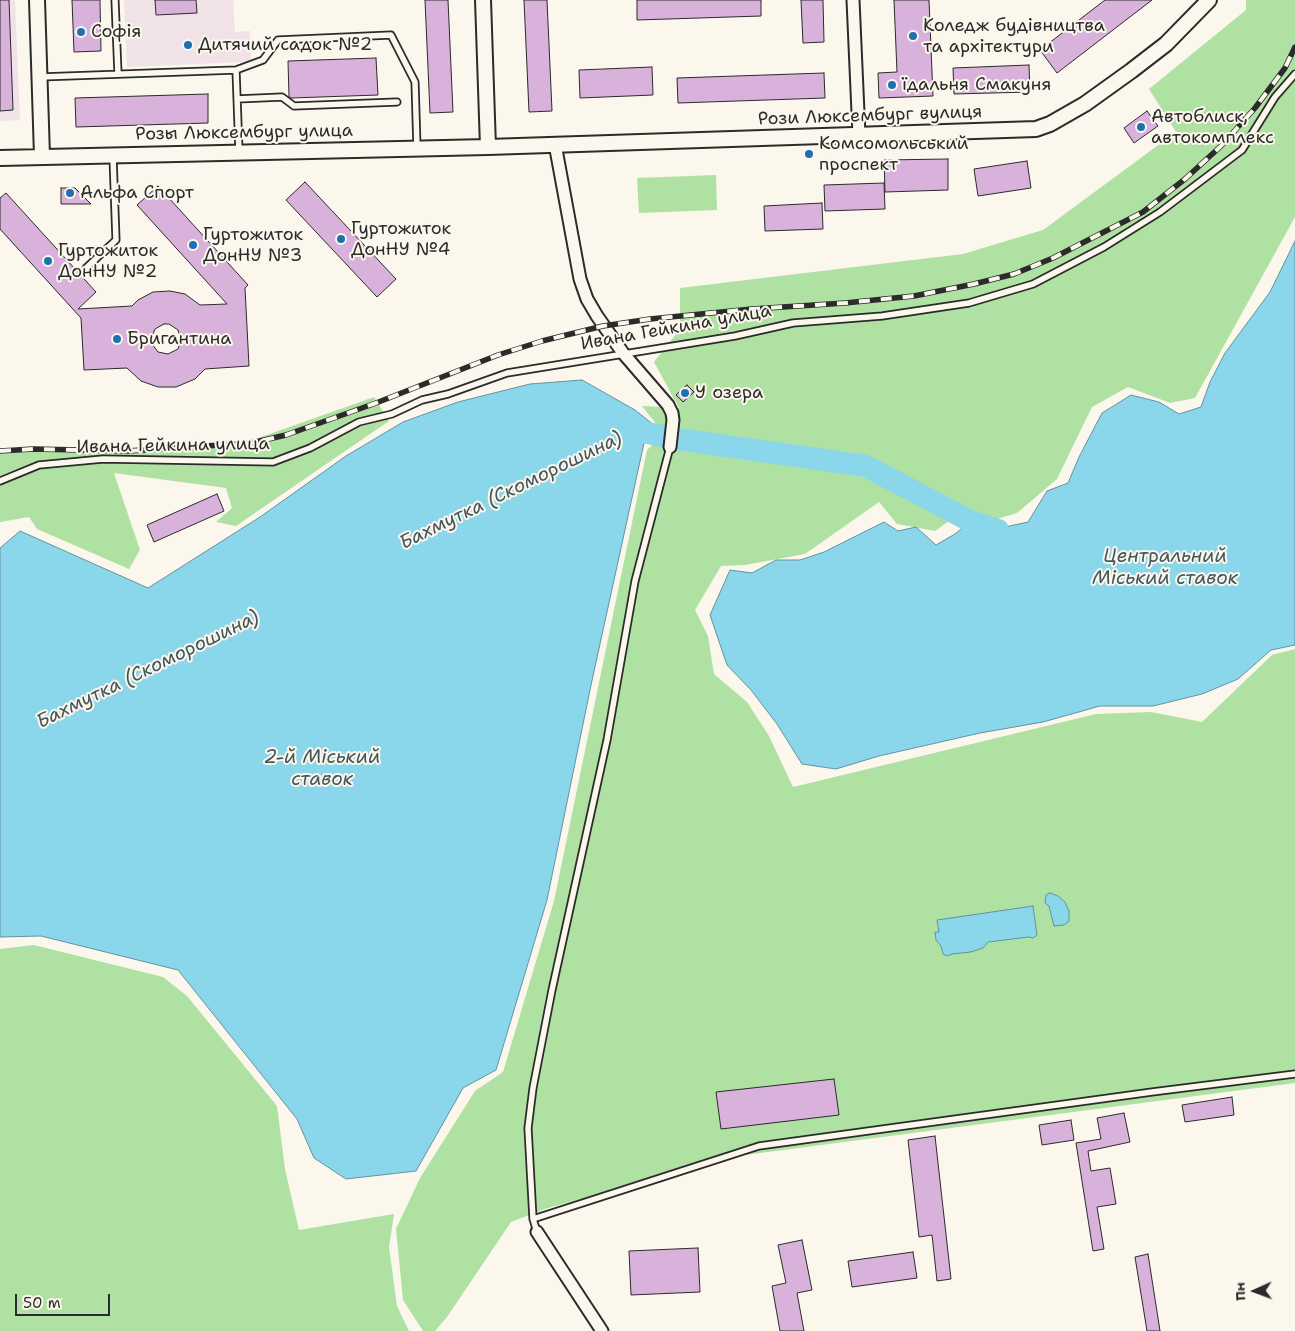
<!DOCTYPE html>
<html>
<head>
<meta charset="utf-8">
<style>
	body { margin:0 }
	#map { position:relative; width:1295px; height:1331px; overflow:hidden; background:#fbf7ec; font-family:"Shantell Sans",sans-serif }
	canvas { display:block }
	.north { position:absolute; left:1230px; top:1266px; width:50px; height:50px; -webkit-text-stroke:4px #fbf7ec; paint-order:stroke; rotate:268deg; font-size:14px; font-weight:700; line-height:20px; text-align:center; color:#2b2b2b }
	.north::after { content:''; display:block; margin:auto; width:18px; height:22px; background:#2b2b2b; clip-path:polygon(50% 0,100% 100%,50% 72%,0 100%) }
	.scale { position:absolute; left:15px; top:1294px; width:95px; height:22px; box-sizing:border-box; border:2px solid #2b2b2b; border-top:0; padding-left:6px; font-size:15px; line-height:18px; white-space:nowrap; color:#2b2b2b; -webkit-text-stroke:4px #fbf7ec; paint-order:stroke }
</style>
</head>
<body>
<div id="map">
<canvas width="1295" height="1331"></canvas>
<div class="north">Пн</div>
<div class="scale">50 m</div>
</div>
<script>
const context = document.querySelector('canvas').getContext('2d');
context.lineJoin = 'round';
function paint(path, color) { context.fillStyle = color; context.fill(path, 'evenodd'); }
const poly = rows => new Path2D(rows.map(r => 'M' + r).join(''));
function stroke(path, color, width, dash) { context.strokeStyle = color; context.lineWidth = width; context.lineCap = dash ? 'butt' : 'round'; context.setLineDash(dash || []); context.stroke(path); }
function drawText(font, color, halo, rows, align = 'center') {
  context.font = font + ' "Shantell Sans",sans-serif'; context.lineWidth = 4; context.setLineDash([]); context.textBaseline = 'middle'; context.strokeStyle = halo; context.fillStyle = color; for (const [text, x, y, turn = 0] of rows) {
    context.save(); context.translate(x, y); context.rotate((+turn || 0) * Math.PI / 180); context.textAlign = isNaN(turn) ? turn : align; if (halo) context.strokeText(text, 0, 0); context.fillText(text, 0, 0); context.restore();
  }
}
paint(poly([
	[0,0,15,0,20,120,0,121],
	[124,0,233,0,235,32,250,31,251,59,244,62,127,67]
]), '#f0e2e7');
paint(poly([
	[1246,0,1295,0,1295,217,1195,398,1170,403,1128,387,1092,407,1057,479,1017,513,997,519,963,511,935,531,897,524,879,502,805,554,745,565,721,566,695,610,708,636,714,674,747,702,769,736,793,787,1096,714,1151,712,1202,722,1272,655,1295,649,1295,1083,737,1156,548,1208,511,1222,447,1317,435,1331,423,1331,403,1300,396,1229,420,1178,475,1091,503,1072,554,901,647,450,664,434,642,406,679,408,654,362,680,329,680,288,963,254,1043,230,1176,132,1149,89,1246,10],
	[716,175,717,210,639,213,637,178],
	[374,397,389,421,236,526,216,522,232,508,226,488,114,473,140,550,129,569,37,529,29,517,0,522,0,451,82,450,247,442],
	[34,945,163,977,187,996,277,1106,285,1169,299,1230,394,1214,389,1247,397,1306,409,1331,0,1331,0,949]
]), '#afe1a2');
const water = poly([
	[1295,241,1295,645,1271,650,1238,679,1202,694,1153,706,1100,706,1043,722,980,733,879,756,836,769,802,764,777,724,751,690,727,665,710,615,730,570,752,573,776,560,800,560,824,552,884,522,898,531,916,527,936,545,955,534,974,518,1000,528,1028,522,1047,491,1068,483,1079,457,1102,413,1131,395,1159,402,1179,414,1201,407,1210,382,1225,353,1270,292,1295,241],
	[582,380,635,410,659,429,660,436,656,439,644,443,591,685,547,900,496,1070,463,1088,416,1171,346,1179,314,1158,297,1119,178,970,41,936,0,937,0,548,20,531,148,588,260,517,346,456,403,422,458,402,530,384,582,380],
	[1050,893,1058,896,1065,902,1069,911,1069,921,1064,925,1054,926,1049,906,1045,903,1046,895,1050,893],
	[1033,906,1037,935,1033,938,1029,937,988,942,983,948,971,952,952,954,947,956,943,954,941,946,936,940,935,932,939,932,937,920,1033,906]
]);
paint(water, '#8ad6ea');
stroke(water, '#64929e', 1);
stroke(poly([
	[631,432,648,433,677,439,866,466,970,521,998,530]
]), '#8ad6ea', 22);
const building = poly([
	[0,0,9,0,13,110,0,111,0,0],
	[72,0,100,0,101,51,74,52,72,0],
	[155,0,196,0,197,13,156,15,155,0],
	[425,0,448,0,453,112,430,113,425,0],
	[524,0,547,0,552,111,529,112,524,0],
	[637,0,761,0,761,16,637,20,637,0],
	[801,0,823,0,824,42,803,43,801,0],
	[894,0,929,0,933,96,879,98,878,73,897,72,894,0],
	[1105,0,1152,0,1057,73,1040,50,1105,0],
	[376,58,378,95,291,98,289,97,288,61,376,58],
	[1029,65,1030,92,954,94,953,68,1029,65],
	[652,67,653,95,580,98,579,70,652,67],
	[824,73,825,98,678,103,677,78,824,73],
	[208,94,208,123,76,127,75,98,208,94],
	[1147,111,1158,126,1134,143,1124,128,1147,111],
	[948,159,948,190,885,192,884,160,948,159],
	[1027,161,1031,188,978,196,974,169,1027,161],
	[305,182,396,279,377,297,286,200,305,182],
	[884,183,885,209,825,211,824,185,884,183],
	[158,186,248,285,245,288,249,366,205,369,195,379,176,387,158,387,141,381,127,368,84,370,81,318,0,229,0,198,6,193,96,292,78,309,132,306,138,300,153,292,170,291,185,294,200,305,227,304,137,205,158,186],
	[164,324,169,324,178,330,181,340,178,349,168,354,158,352,152,344,151,339,155,329,164,324],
	[61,188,75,188,91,204,61,204,61,188],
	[822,203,823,229,765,231,764,206,822,203],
	[687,385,694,392,683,402,676,395,687,385],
	[217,494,224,511,154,542,147,525,217,494],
	[834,1079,839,1115,721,1129,716,1092,834,1079],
	[1232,1097,1234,1115,1185,1122,1182,1105,1232,1097],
	[1124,1113,1130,1142,1088,1151,1091,1171,1110,1168,1116,1204,1097,1207,1104,1249,1093,1251,1076,1143,1101,1139,1097,1118,1124,1113],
	[1071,1120,1074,1140,1042,1145,1039,1125,1071,1120],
	[935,1136,951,1279,937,1281,932,1235,919,1237,908,1140,935,1136],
	[802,1240,812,1290,797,1293,804,1331,780,1331,772,1286,786,1283,778,1245,802,1240],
	[698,1248,700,1292,631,1295,629,1251,698,1248],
	[913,1252,917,1278,852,1287,848,1261,913,1252],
	[1148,1254,1160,1331,1147,1331,1135,1257,1148,1254]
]);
paint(building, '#d8b2db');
stroke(building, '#2b2b2b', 1);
const service = poly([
	[115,0,118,74],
	[40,77,236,70],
	[237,99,282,97,294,106,397,102],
	[239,152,236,70,263,60,278,40,391,35,415,82,417,148],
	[86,268,116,240,113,157],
	[0,481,39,465,103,459,273,462,310,448,359,422,392,414,422,400,448,394,507,373,735,336,793,323,882,316,969,303,1033,284,1104,247,1160,212,1242,150,1275,97,1295,74],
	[533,1219,759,1146,1152,1092,1295,1074],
	[537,1232,533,1219,528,1128,533,1088,552,990,607,740,635,581,670,447]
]);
const minor = poly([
	[853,0,859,135],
	[555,144,580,279,587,299,597,316,623,353,668,405,672,413,673,420,670,447],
	[537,1232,602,1331]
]);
const tertiary = poly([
	[37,0,42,156],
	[483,0,488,147],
	[0,158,488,147,1036,129,1050,124,1085,104,1131,71,1166,44,1209,0]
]);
stroke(service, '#2b2b2b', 9);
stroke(minor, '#2b2b2b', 15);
stroke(tertiary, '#2b2b2b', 18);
stroke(service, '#fbf7ec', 5.5);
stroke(minor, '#fbf7ec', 11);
stroke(tertiary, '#fbf7ec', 14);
const rail = poly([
	[0,451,33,449,128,451,251,443,286,435,376,403,498,355,542,341,603,326,650,319,752,309,845,303,914,296,974,284,1014,274,1053,258,1143,212,1185,179,1221,146,1255,108,1285,68,1295,47]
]);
stroke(rail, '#2b2b2b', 5.5);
stroke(rail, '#fbf7ec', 4, [11]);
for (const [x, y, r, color] of [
	[81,32,5,"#1f6fb2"],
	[913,36,5,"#1f6fb2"],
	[188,45,5,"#1f6fb2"],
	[892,85,5,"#1f6fb2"],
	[1141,127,5,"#1f6fb2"],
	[809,154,5,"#1f6fb2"],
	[70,193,5,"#1f6fb2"],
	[341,239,5,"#1f6fb2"],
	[193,245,5,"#1f6fb2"],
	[48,261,5,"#1f6fb2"],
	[117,339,5,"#1f6fb2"],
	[685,393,5,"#1f6fb2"]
]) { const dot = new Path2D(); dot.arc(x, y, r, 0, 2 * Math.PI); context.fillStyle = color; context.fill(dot); stroke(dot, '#fbf7ec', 2); }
drawText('18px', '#2b2b2b', '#fbf7ec', [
	["Коледж будівництва",923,26],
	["та архітектури",923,47],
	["Софія",91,32],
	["Дитячий садок №2",198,45],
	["їдальня Смакуня",902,85],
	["Автоблиск,",1151,117],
	["автокомплекс",1151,138],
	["Комсомольський",819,144],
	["проспект",819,165],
	["Альфа Спорт",80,193],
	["Гуртожиток",351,229],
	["ДонНУ №4",351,250],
	["Гуртожиток",203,235],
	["ДонНУ №3",203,256],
	["Гуртожиток",58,251],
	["ДонНУ №2",58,272],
	["Бригантина",127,339],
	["У озера",695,393]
], 'left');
drawText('18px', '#2b2b2b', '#fbf7ec', [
	["Рози Люксембург вулиця",870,116,-2],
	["Розы Люксембург улица",244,133,-1],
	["Ивана Гейкина улица",676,328,-10],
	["Ивана Гейкина улица",173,446,-1]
]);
drawText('italic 19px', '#43565b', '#fbf7ec', [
	["Бахмутка (Скоморошина)",511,491,-26],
	["Центральний",1165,557],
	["Міський ставок",1165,579],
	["Бахмутка (Скоморошина)",148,670,-26],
	["2-й Міський",322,758],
	["ставок",322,780]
]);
</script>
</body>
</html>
